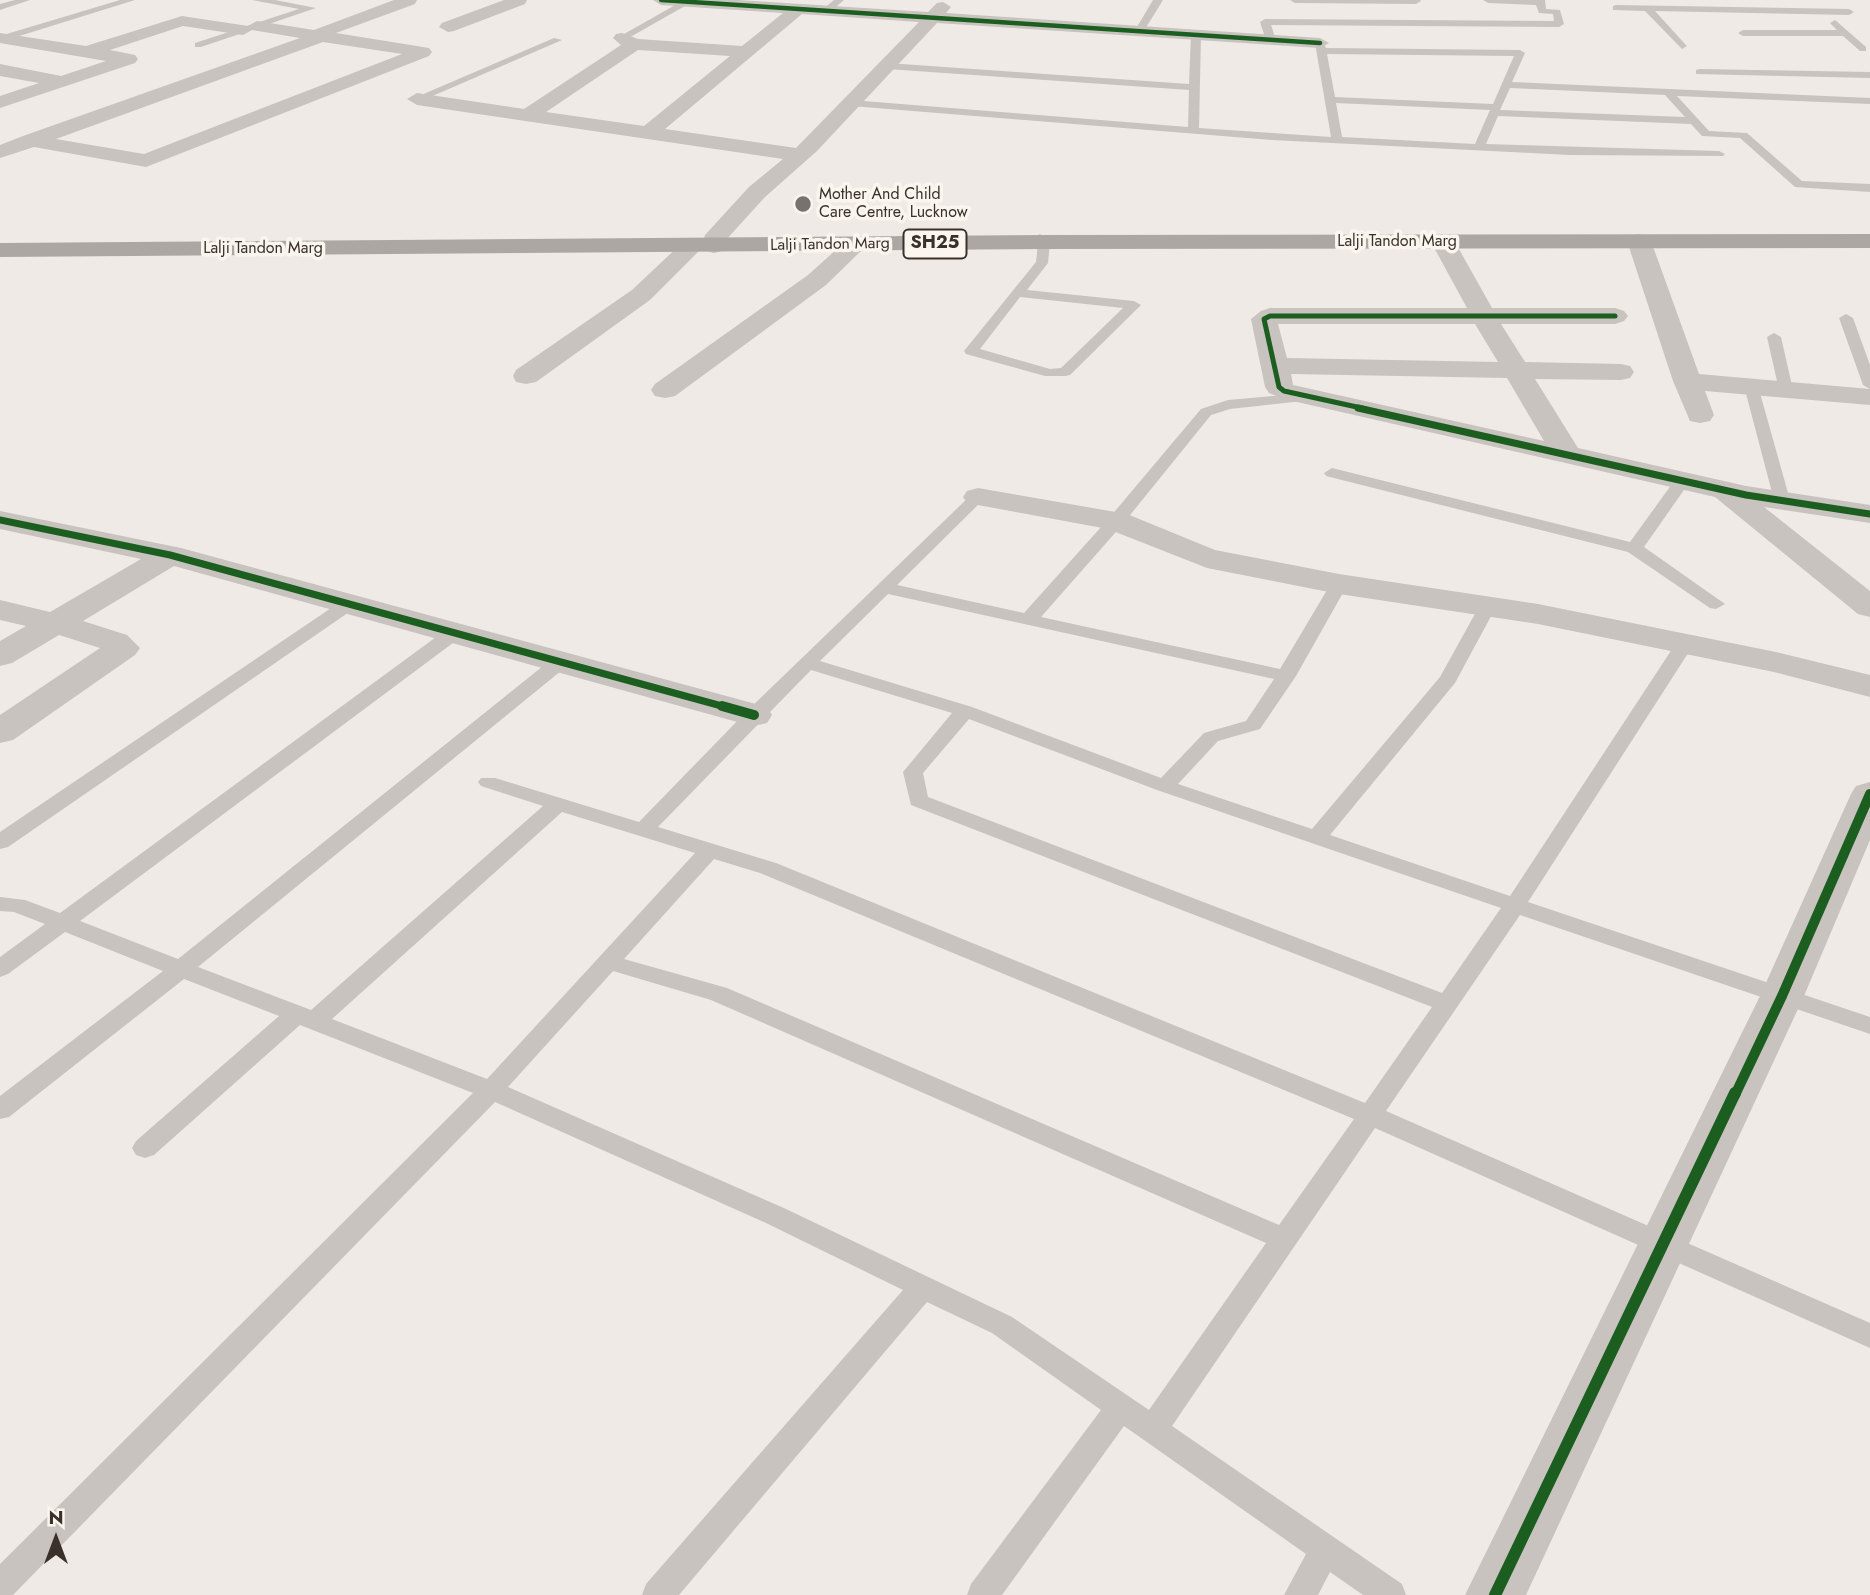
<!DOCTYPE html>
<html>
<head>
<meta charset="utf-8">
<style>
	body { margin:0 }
	#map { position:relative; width:1870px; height:1595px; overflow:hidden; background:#efeae5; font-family:Jost,sans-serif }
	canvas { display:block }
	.north { position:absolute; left:21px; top:1504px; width:70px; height:70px; -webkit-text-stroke:5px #faf5ee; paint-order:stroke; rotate:0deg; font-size:19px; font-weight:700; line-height:28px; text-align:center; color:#3a302c }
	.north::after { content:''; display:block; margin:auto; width:24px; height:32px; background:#3a302c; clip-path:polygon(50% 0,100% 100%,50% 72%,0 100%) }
</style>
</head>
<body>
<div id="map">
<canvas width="1870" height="1595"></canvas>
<div class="north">N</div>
</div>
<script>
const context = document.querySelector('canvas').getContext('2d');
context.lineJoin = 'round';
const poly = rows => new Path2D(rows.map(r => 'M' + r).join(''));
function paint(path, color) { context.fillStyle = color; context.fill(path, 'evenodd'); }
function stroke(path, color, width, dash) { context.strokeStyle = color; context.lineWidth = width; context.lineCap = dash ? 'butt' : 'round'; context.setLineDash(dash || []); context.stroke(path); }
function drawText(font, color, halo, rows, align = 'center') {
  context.font = font + ' Jost,sans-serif'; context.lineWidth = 7; context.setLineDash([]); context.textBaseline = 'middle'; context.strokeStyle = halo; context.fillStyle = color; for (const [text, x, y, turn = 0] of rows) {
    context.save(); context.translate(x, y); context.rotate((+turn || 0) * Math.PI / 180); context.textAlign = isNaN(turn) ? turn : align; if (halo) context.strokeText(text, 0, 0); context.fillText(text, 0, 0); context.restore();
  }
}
paint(poly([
	[15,0,30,0,0,10,0,4,15,0],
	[120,0,135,0,0,42,0,36,120,0],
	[252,0,275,0,316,8,201,47,195,47,195,43,299,9,252,0],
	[684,0,692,2,625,40,617,38,684,0],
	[834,0,844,0,829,13,823,13,823,9,834,0],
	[1153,0,1163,0,1142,34,1136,34,1134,32,1153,0],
	[1290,0,1420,0,1421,1,1416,4,1295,3,1290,0],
	[1483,0,1545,0,1546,9,1560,10,1564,24,1559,27,1271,25,1276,40,1271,43,1266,40,1260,22,1265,19,1554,21,1553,14,1539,13,1536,5,1488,3,1483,0],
	[1616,5,1849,9,1854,12,1849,15,1655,11,1685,44,1687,46,1682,49,1645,11,1613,10,1613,6,1616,5],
	[1835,20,1866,47,1866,51,1860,51,1843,36,1743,36,1738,33,1743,30,1837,30,1830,23,1835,20],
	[1196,32,1201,35,1199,128,1331,137,1315,43,1320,40,1323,41,1326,48,1520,50,1525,53,1512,82,1870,98,1870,104,1677,96,1709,131,1747,133,1802,181,1870,184,1870,192,1795,187,1740,138,1702,136,1691,124,1498,116,1486,144,1719,151,1725,154,1723,156,1570,155,1272,140,851,106,846,103,851,100,1188,127,1189,90,887,69,882,66,887,63,1189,84,1191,35,1196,32],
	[1327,54,1514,56,1493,104,1335,97,1327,54],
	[1510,88,1665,95,1685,117,1500,110,1510,88],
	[1336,103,1490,110,1475,144,1342,137,1336,103],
	[554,38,562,40,421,101,412,99,554,38],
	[1700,69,1870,72,1870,78,1696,74,1696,70,1700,69],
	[1040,234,1050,242,1048,263,1027,290,1134,301,1141,305,1070,375,1065,376,1045,376,966,354,964,351,1036,262,1038,243,1034,238,1040,234],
	[1020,297,1123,308,1061,368,1050,369,980,349,1020,297],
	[1846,314,1853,318,1870,365,1870,389,1863,385,1839,318,1846,314],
	[1774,333,1781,337,1793,390,1786,394,1779,390,1767,337,1774,333],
	[1751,382,1758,386,1790,500,1788,504,1776,504,1774,500,1744,386,1751,382],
	[1307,393,1312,394,1314,397,1312,400,1230,409,1211,415,1122,525,1041,617,1280,669,1333,580,1345,580,1348,584,1296,676,1260,729,1218,741,1178,784,1312,829,1440,677,1481,603,1493,603,1496,607,1455,683,1330,835,1510,896,1678,640,1692,640,1694,644,1528,902,1870,1017,1870,1034,1520,915,1386,1111,1870,1323,1870,1348,1375,1128,1172,1426,1402,1584,1406,1595,1363,1595,1330,1572,1318,1595,1284,1595,1306,1554,1124,1426,1002,1595,967,1595,971,1584,1101,1410,992,1333,927,1302,679,1595,642,1595,646,1584,903,1290,766,1223,495,1102,13,1595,0,1595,0,1564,473,1093,300,1025,154,1155,145,1158,136,1155,132,1148,136,1141,279,1016,184,979,9,1117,0,1119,0,1096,163,971,65,932,8,974,0,977,0,957,45,924,14,912,0,911,0,897,25,900,60,913,447,629,461,629,463,633,461,637,80,921,178,959,553,658,567,658,569,662,567,666,198,967,311,1010,543,806,481,786,478,782,481,778,495,778,639,822,747,711,972,494,978,492,986,497,897,585,1024,613,1110,517,1201,409,1228,400,1307,393],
	[888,594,1274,679,1246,721,1204,733,1161,778,972,707,820,661,888,594],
	[811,670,952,713,903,772,911,805,1432,1007,1365,1103,776,863,658,827,811,670],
	[969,719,1157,790,1501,908,1442,993,928,797,923,773,969,719],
	[562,812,695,853,487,1079,332,1019,562,812],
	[714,859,760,873,1354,1119,1279,1225,727,988,624,959,714,859],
	[613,971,711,1000,1266,1243,1149,1410,1012,1317,786,1209,508,1087,613,971],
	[1332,468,1630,542,1677,477,1689,477,1691,480,1644,547,1725,604,1716,609,1710,608,1628,552,1326,476,1324,473,1332,468],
	[349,599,355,600,358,604,355,608,8,847,0,849,0,832,343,600,349,599]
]), '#c8c3be');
paint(poly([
	[394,0,417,0,415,4,336,33,423,47,429,48,432,52,429,56,146,167,34,147,0,158,0,145,23,136,300,38,252,30,243,35,183,26,110,50,135,55,138,59,135,63,0,108,0,96,39,83,0,76,0,64,61,76,106,61,0,43,0,33,86,46,182,16,248,26,257,21,314,30,394,0],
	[323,42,402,54,144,154,56,139,323,42],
	[504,0,527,0,525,4,454,31,448,32,439,27,442,23,504,0],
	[653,0,738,0,928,12,937,3,943,2,951,7,946,13,1320,38,1329,43,1320,48,937,23,817,151,765,197,725,241,726,246,722,251,714,253,706,251,703,247,650,300,536,382,526,384,516,382,513,376,516,370,632,290,684,241,692,239,702,244,705,235,749,187,783,159,417,105,407,99,417,93,524,109,621,45,613,38,616,34,622,33,638,39,742,46,783,13,661,5,653,0],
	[802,14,919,22,796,148,665,129,802,14],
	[638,50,730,56,644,126,546,112,638,50],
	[1639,234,1647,236,1651,241,1699,374,1870,389,1870,405,1705,391,1714,415,1710,421,1700,423,1690,421,1673,381,1627,241,1631,236,1639,234],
	[1443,235,1451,237,1455,242,1492,308,1615,308,1624,311,1628,316,1624,321,1615,324,1501,324,1525,362,1621,364,1630,366,1634,372,1630,378,1621,380,1535,379,1578,448,1746,486,1870,505,1870,523,1764,507,1870,591,1870,617,1858,614,1715,497,1284,399,1269,393,1265,387,1251,319,1261,311,1270,308,1467,308,1431,242,1435,237,1443,235],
	[1278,324,1475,324,1498,362,1287,358,1278,324],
	[1291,374,1507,378,1544,441,1293,385,1291,374],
	[855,238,863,240,867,245,826,285,675,396,665,398,655,396,651,390,655,384,808,275,847,240,855,238],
	[978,488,1127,514,1215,550,1339,574,1538,604,1776,652,1870,675,1870,697,1774,672,1538,624,1339,594,1207,568,1108,529,967,503,963,497,967,491,978,488],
	[0,511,181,548,767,707,772,715,767,723,754,726,741,723,174,566,83,621,127,635,140,648,135,655,13,740,0,743,0,715,100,648,59,635,12,663,0,666,0,641,26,626,0,620,0,600,50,612,141,559,0,529,0,511],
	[1870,782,1870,840,1804,996,1526,1595,1465,1595,1760,996,1851,794,1856,786,1870,782]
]), '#c8c3be');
paint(poly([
	[1870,234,1870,248,1044,249,0,257,0,243,1044,235,1870,234]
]), '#ada7a3');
stroke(poly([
	[661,0,1320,43]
]), '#1b5e20', 4.5);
stroke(poly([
	[1366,409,1284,391,1279,387,1264,319,1270,316,1615,316]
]), '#1b5e20', 5);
stroke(poly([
	[1358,408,1746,495,1870,514],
	[0,520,170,555,729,708]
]), '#1b5e20', 7);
stroke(poly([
	[722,706,754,715],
	[1735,1095,1782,996,1870,794]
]), '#1b5e20', 10);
stroke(poly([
	[1495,1595,1735,1093]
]), '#1b5e20', 12);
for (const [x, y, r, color] of [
	[803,204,9,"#79716d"]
]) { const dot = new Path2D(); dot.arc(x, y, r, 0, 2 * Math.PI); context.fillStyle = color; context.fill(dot); stroke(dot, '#faf5ee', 2.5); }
drawText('16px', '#3a302c', '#faf5ee', [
	["Mother And Child",819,195],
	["Care Centre, Lucknow",819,213]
], 'left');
drawText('16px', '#3a302c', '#faf5ee', [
	["Lalji Tandon Marg",1397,242],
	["Lalji Tandon Marg",830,245,-1],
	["Lalji Tandon Marg",263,249]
]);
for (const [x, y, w] of [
	[935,244,63]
]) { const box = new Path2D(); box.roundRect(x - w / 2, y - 14.5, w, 29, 5); context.fillStyle = '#faf5ee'; context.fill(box); stroke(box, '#3a302c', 2); }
drawText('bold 18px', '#3a302c', null, [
	["SH25",935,244]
]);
</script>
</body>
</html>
